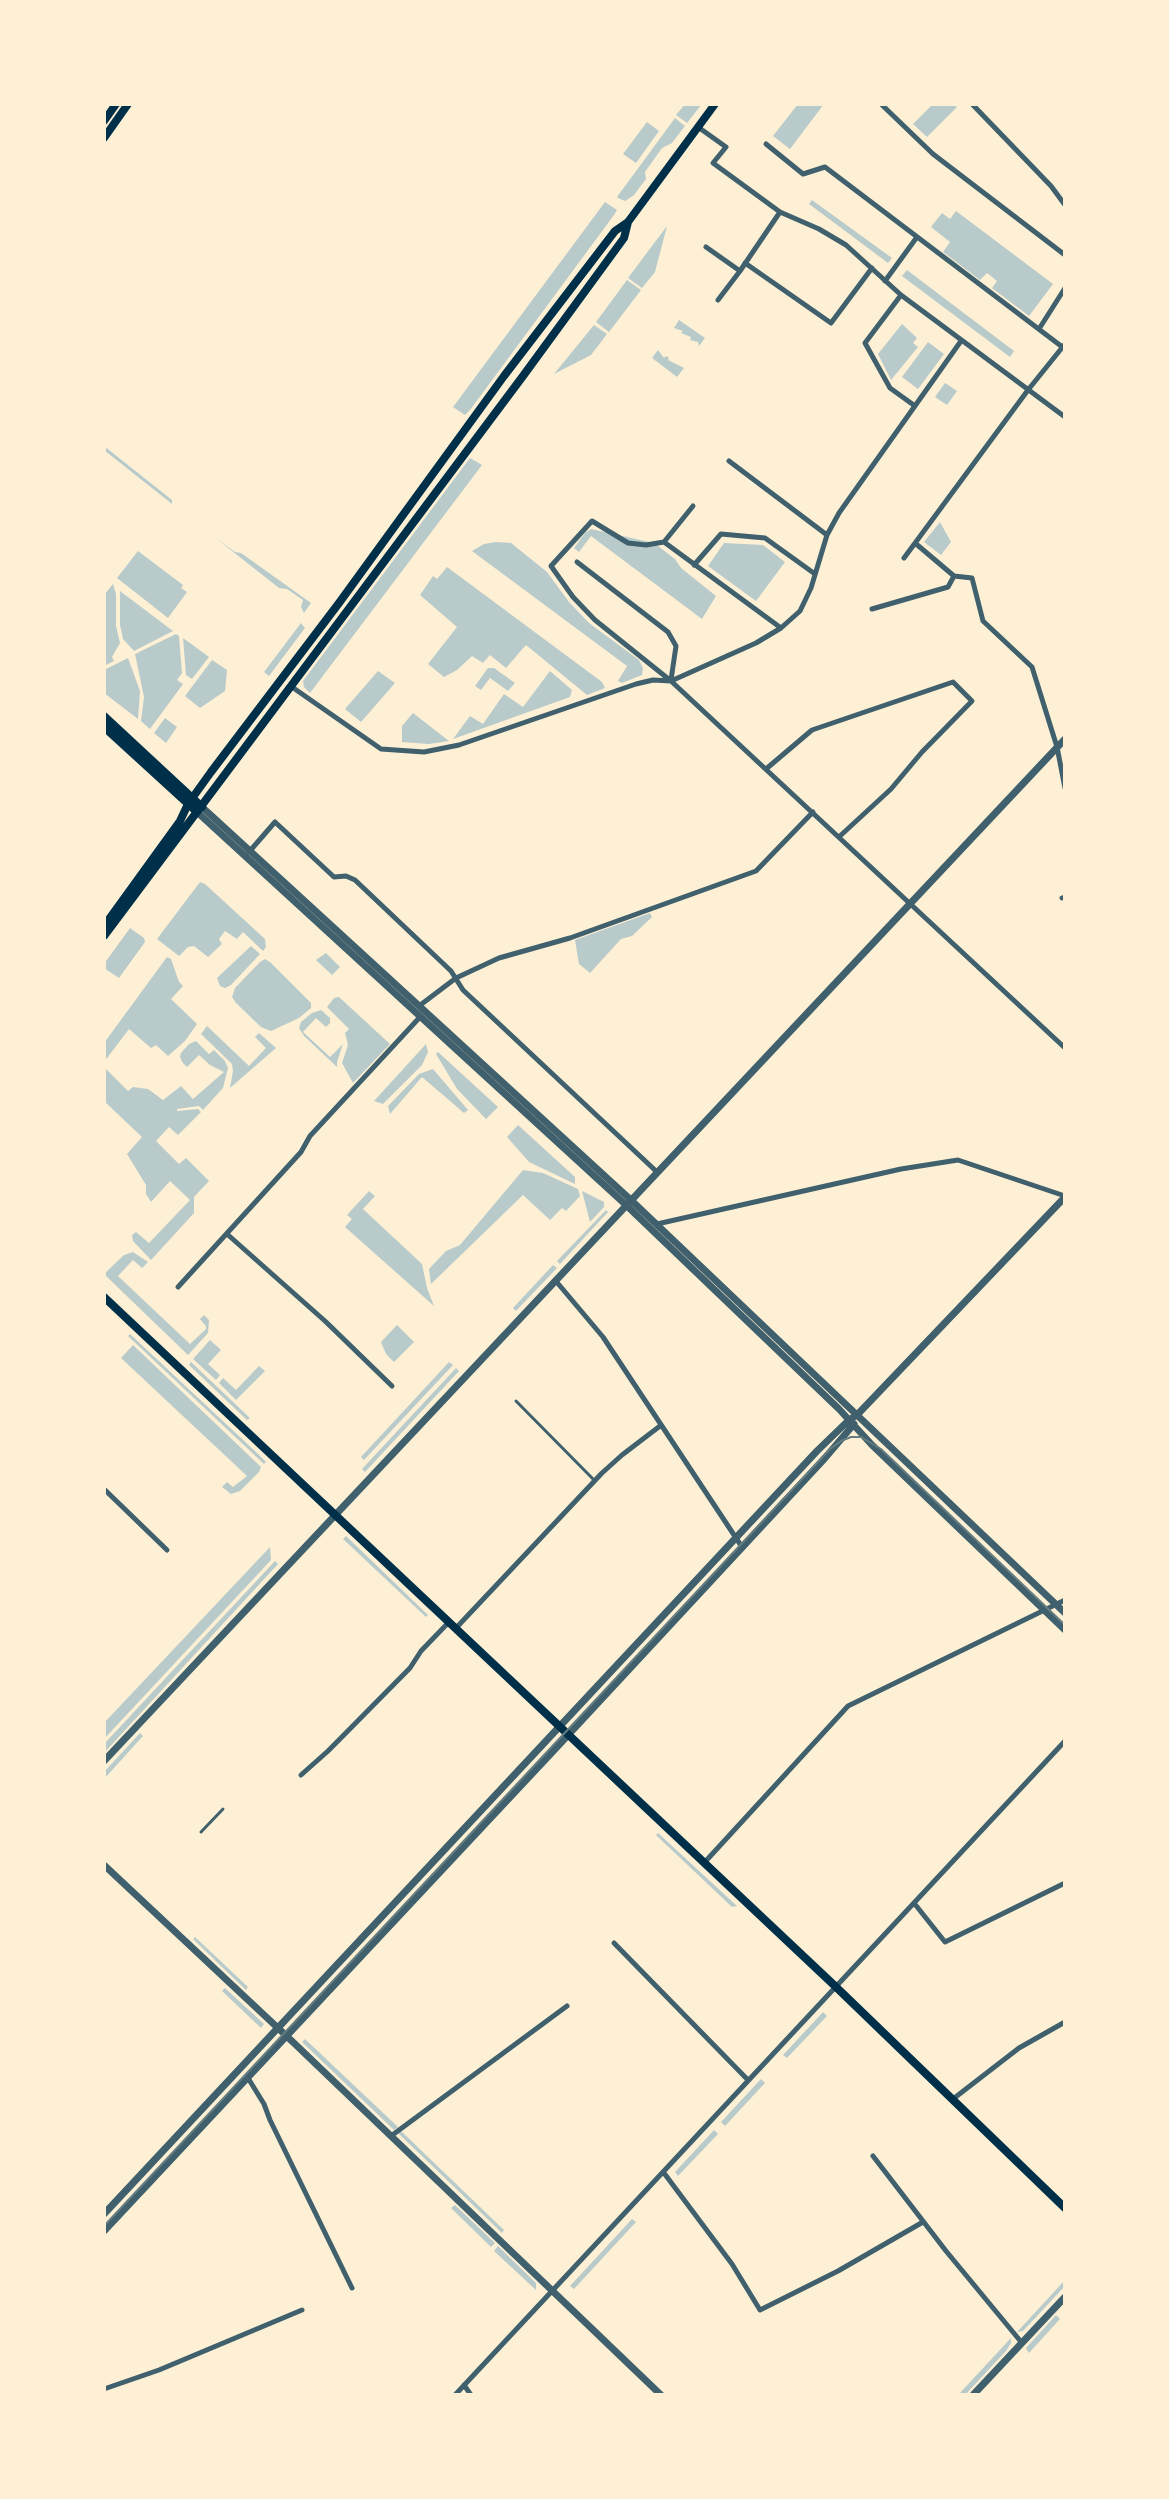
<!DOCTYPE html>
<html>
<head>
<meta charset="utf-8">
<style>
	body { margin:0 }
	#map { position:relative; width:1169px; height:2499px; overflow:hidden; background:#fdf0d5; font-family:"Fira Sans Condensed",sans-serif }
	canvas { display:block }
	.frame { position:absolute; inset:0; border:106px solid #fdf0d5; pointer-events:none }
</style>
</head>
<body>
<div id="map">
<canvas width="1169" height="2499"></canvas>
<div class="frame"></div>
</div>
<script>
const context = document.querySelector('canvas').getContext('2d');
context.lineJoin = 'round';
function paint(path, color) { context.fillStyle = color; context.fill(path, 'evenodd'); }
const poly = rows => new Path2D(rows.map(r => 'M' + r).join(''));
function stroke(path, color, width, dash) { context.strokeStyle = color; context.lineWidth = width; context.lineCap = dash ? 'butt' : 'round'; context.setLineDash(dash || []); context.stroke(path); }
paint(poly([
	[685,104,702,104,687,123,676,115],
	[798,104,824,104,790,149,773,136],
	[933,104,953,104,957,107,927,137,913,124],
	[675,118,685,126,672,143,662,148,645,172,646,179,634,195,625,201,618,198,617,197],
	[647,122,659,131,636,163,623,154],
	[812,200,892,258,888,263,809,204],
	[605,202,617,210,614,215,470,410,465,415,453,407],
	[956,211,1053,284,1029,316,992,288,997,281,987,273,980,280,943,252,950,242,931,227,942,213,950,219],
	[667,226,655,272,642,288,628,278],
	[907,270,1014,351,1010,357,902,276],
	[627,280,641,290,609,332,596,322],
	[679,320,705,338,699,346,698,342,690,340,691,337,681,333,683,331,674,328],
	[902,324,917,338,913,343,918,347,891,380,878,354],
	[594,325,607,334,591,355,554,374],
	[928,342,944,354,918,389,902,377],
	[658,350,664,358,666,356,669,358,668,360,684,368,677,377,652,358],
	[945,383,957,391,947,405,935,397],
	[104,446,172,500,172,504,104,450],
	[470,458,482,465,310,693,304,687,303,681],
	[940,522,951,542,941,555,924,542],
	[591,529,654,543,675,559,681,568,716,596,702,619,591,536,579,552,574,548,585,533],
	[217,539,235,552,241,553,311,603,304,613,301,607,303,600,287,589,279,588],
	[496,542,511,543,547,572,569,602,589,623,639,660,643,668,642,675,622,683,618,681,627,666,472,551,484,544],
	[724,543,763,545,785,562,756,601,708,566],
	[138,551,183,585,181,588,187,592,168,618,117,578],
	[447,567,602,682,605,688,587,695,526,645,506,668,490,655,483,663,472,656,457,670,444,677,428,664,457,627,420,595,433,576,437,579],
	[113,584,116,594,116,626,120,643,112,657,114,661,104,666,104,595],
	[120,591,173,631,134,651,123,639,120,625],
	[301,623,305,628,269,676,264,672],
	[176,634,179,636,182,673,177,680,183,684,150,729,141,721,144,697,135,654],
	[183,638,209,657,192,679,186,675],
	[128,658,140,691,138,719,104,693,104,670],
	[212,660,227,670,225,691,200,708,185,696],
	[488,668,494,668,515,683,508,691,490,678,481,690,475,686],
	[378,671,395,683,361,722,345,709],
	[550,671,572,690,570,697,453,739,470,716,483,724,504,694,523,707],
	[413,713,449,741,429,744,402,742,402,726],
	[165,718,177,727,166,743,154,733],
	[200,882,205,884,265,939,266,947,263,951,243,932,237,939,225,931,219,939,222,944,208,957,194,946,188,947,179,956,157,939],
	[650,913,652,917,632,936,621,939,590,973,579,964,575,940],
	[130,928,144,938,145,942,119,978,104,968,104,964],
	[251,946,260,954,231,985,225,988,220,986,217,978],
	[326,953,340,967,332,975,316,960],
	[167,957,171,959,179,982,183,986,171,999,197,1024,185,1041,168,1056,156,1045,151,1048,129,1029,104,1062,104,1043],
	[265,959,270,962,311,1003,311,1008,299,1018,271,1031,261,1027,236,1003,232,997,235,988,260,962],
	[339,997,390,1044,353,1083,342,1063,348,1045,345,1033,349,1029,327,1007,334,998],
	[321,1010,330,1018,330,1023,326,1027,316,1018,303,1032,330,1057,343,1044,337,1062,337,1067,304,1036,299,1028,301,1022,312,1013],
	[207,1026,249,1066,266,1048,255,1037,259,1033,276,1048,230,1088,233,1071,232,1064,201,1034],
	[196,1041,209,1054,214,1050,225,1061,228,1068,223,1088,203,1110,199,1106,177,1109,177,1111,198,1109,201,1112,178,1135,169,1127,156,1141,179,1164,186,1158,209,1181,194,1197,194,1213,151,1260,133,1241,132,1235,136,1232,149,1243,190,1200,170,1181,151,1202,146,1194,146,1185,127,1154,142,1137,104,1101,104,1067,128,1091,133,1087,148,1089,163,1100,181,1086,193,1099,224,1072,210,1065,199,1055,187,1067,183,1063,180,1057,181,1053,189,1044],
	[426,1044,428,1052,422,1065,383,1104,374,1101],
	[438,1052,498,1107,486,1119,457,1089,436,1054],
	[433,1069,468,1110,464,1113,422,1077,390,1114,388,1106,419,1074],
	[518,1125,575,1177,575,1184,529,1162,507,1137],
	[523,1170,543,1173,578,1189,580,1196,566,1211,562,1208,550,1220,523,1195,431,1284,429,1269,446,1251,460,1245],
	[369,1191,375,1196,363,1209,422,1264,427,1288,434,1306,345,1227,352,1219,347,1215],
	[582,1191,604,1202,604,1207,590,1222],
	[606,1210,608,1212,560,1264,557,1261],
	[133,1252,148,1262,142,1268,133,1260,118,1276,190,1344,206,1329,206,1326,200,1319,204,1315,209,1320,208,1333,188,1355,104,1274,124,1255],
	[553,1265,557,1268,516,1311,513,1308],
	[397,1325,414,1342,394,1362,386,1354,381,1342],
	[130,1334,257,1453,266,1462,264,1464,128,1336],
	[210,1340,221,1350,208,1364,220,1375,216,1380,193,1359],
	[133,1345,261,1467,259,1472,240,1491,231,1494,222,1487,227,1482,233,1487,247,1476,121,1358],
	[191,1362,250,1418,247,1420,189,1365],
	[449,1362,453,1365,364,1460,361,1457],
	[259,1366,265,1371,236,1400,219,1383,223,1378,236,1390],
	[456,1368,459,1371,365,1472,362,1469],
	[346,1536,428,1615,426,1617,343,1539],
	[270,1547,271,1560,104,1739,104,1723],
	[275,1561,278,1564,104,1753,104,1744],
	[140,1733,143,1736,104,1779,104,1772],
	[658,1833,737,1906,732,1907,656,1835],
	[195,1937,248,1987,246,1990,193,1939],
	[225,1988,264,2024,261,2028,222,1991],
	[823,2012,827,2016,787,2058,783,2055],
	[305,2039,398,2127,394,2130,302,2042],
	[761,2079,765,2083,725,2126,721,2122],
	[714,2130,718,2134,678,2176,675,2172],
	[401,2131,504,2230,502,2233,398,2133],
	[455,2205,495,2243,491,2247,451,2208],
	[632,2219,636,2222,574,2289,570,2286],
	[498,2246,536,2283,536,2290,494,2251],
	[1065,2280,1065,2286,1023,2331,1017,2332],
	[1056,2315,1060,2319,1029,2353,1026,2348],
	[1011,2338,1011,2343,1006,2351,965,2395,958,2395]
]), '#b9caca');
stroke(poly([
	[516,1401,595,1481],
	[201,1832,223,1809]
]), '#3f606c', 3);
stroke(poly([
	[881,104,933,154,1065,255],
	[972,104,1051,186,1065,205],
	[698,127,726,147,713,163,780,212,819,229,846,245,901,295,1065,417],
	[766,144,803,174,825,167,1065,349],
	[706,247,740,271,780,212],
	[745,263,831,323,872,268],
	[885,281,917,237],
	[901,295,865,343,890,388,915,406],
	[718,300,740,271],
	[1039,329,1065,288],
	[729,461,827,535],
	[664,542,693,506],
	[915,543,954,576,972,578,983,621,1032,667,1057,747,1065,788],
	[904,558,1028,390,1065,344],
	[577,562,668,632,676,646,671,680],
	[694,565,721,534,765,538,815,574],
	[872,609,948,587,954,576],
	[781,628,664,542,646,545,628,543,592,521,551,566,573,597,595,620,671,681,1065,1048],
	[292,687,381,749,424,752,459,745,636,684,653,680,671,681,756,643,781,628,800,611,811,588,827,535,839,513,961,341],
	[766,769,812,730,953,682,972,701,922,752,891,789,840,836],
	[249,852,275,822,334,877,346,876,355,880,451,971,463,990,657,1172],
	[1062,898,1065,897],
	[419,1006,456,978,499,958,570,938,756,871,813,812],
	[657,1224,901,1169,958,1160,1065,1196],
	[227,1234,325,1321,392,1386],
	[555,1280,603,1337,742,1547],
	[178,1287,301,1152,310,1136,420,1017],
	[104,1489,167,1550],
	[456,1628,602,1473,622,1455,660,1426],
	[301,1775,328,1751,410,1668,421,1651,449,1622],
	[704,1863,848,1706,1065,1600],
	[914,1903,945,1942,1065,1883],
	[614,1943,748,2080],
	[248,2078,264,2104,270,2120,352,2288],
	[953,2099,1019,2048,1065,2022],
	[391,2136,567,2006],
	[873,2156,946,2251,1022,2343],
	[664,2173,732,2264,760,2310,838,2271,923,2222],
	[464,2385,471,2395],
	[104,2389,159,2370,302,2310],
	[455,2395,1065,1741]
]), '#3f606c', 5);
stroke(poly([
	[202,807,631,1200,1065,1613],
	[197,812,626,1205,839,1409,872,1445,1065,1630],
	[104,1761,1065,739],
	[104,1865,295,2044,661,2395],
	[104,2214,817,1451,849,1420,857,1415,1065,1197],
	[104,2231,556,1748,825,1458,854,1424],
	[973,2395,1065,2297]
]), '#3f606c', 7);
stroke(poly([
	[104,121,116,104],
	[104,138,128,104],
	[104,716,202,807],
	[104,727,197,812],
	[104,1297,835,1986,1065,2208]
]), '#003049', 8);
stroke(poly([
	[104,926,180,821,188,804,211,772,339,603,504,376,615,231,628,222,715,104],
	[104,936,523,376,624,238,628,222]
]), '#003049', 8);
stroke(poly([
	[104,2226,830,1449,841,1441,851,1437,861,1437,881,1449,1065,1625]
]), '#657d81', 2);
</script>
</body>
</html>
